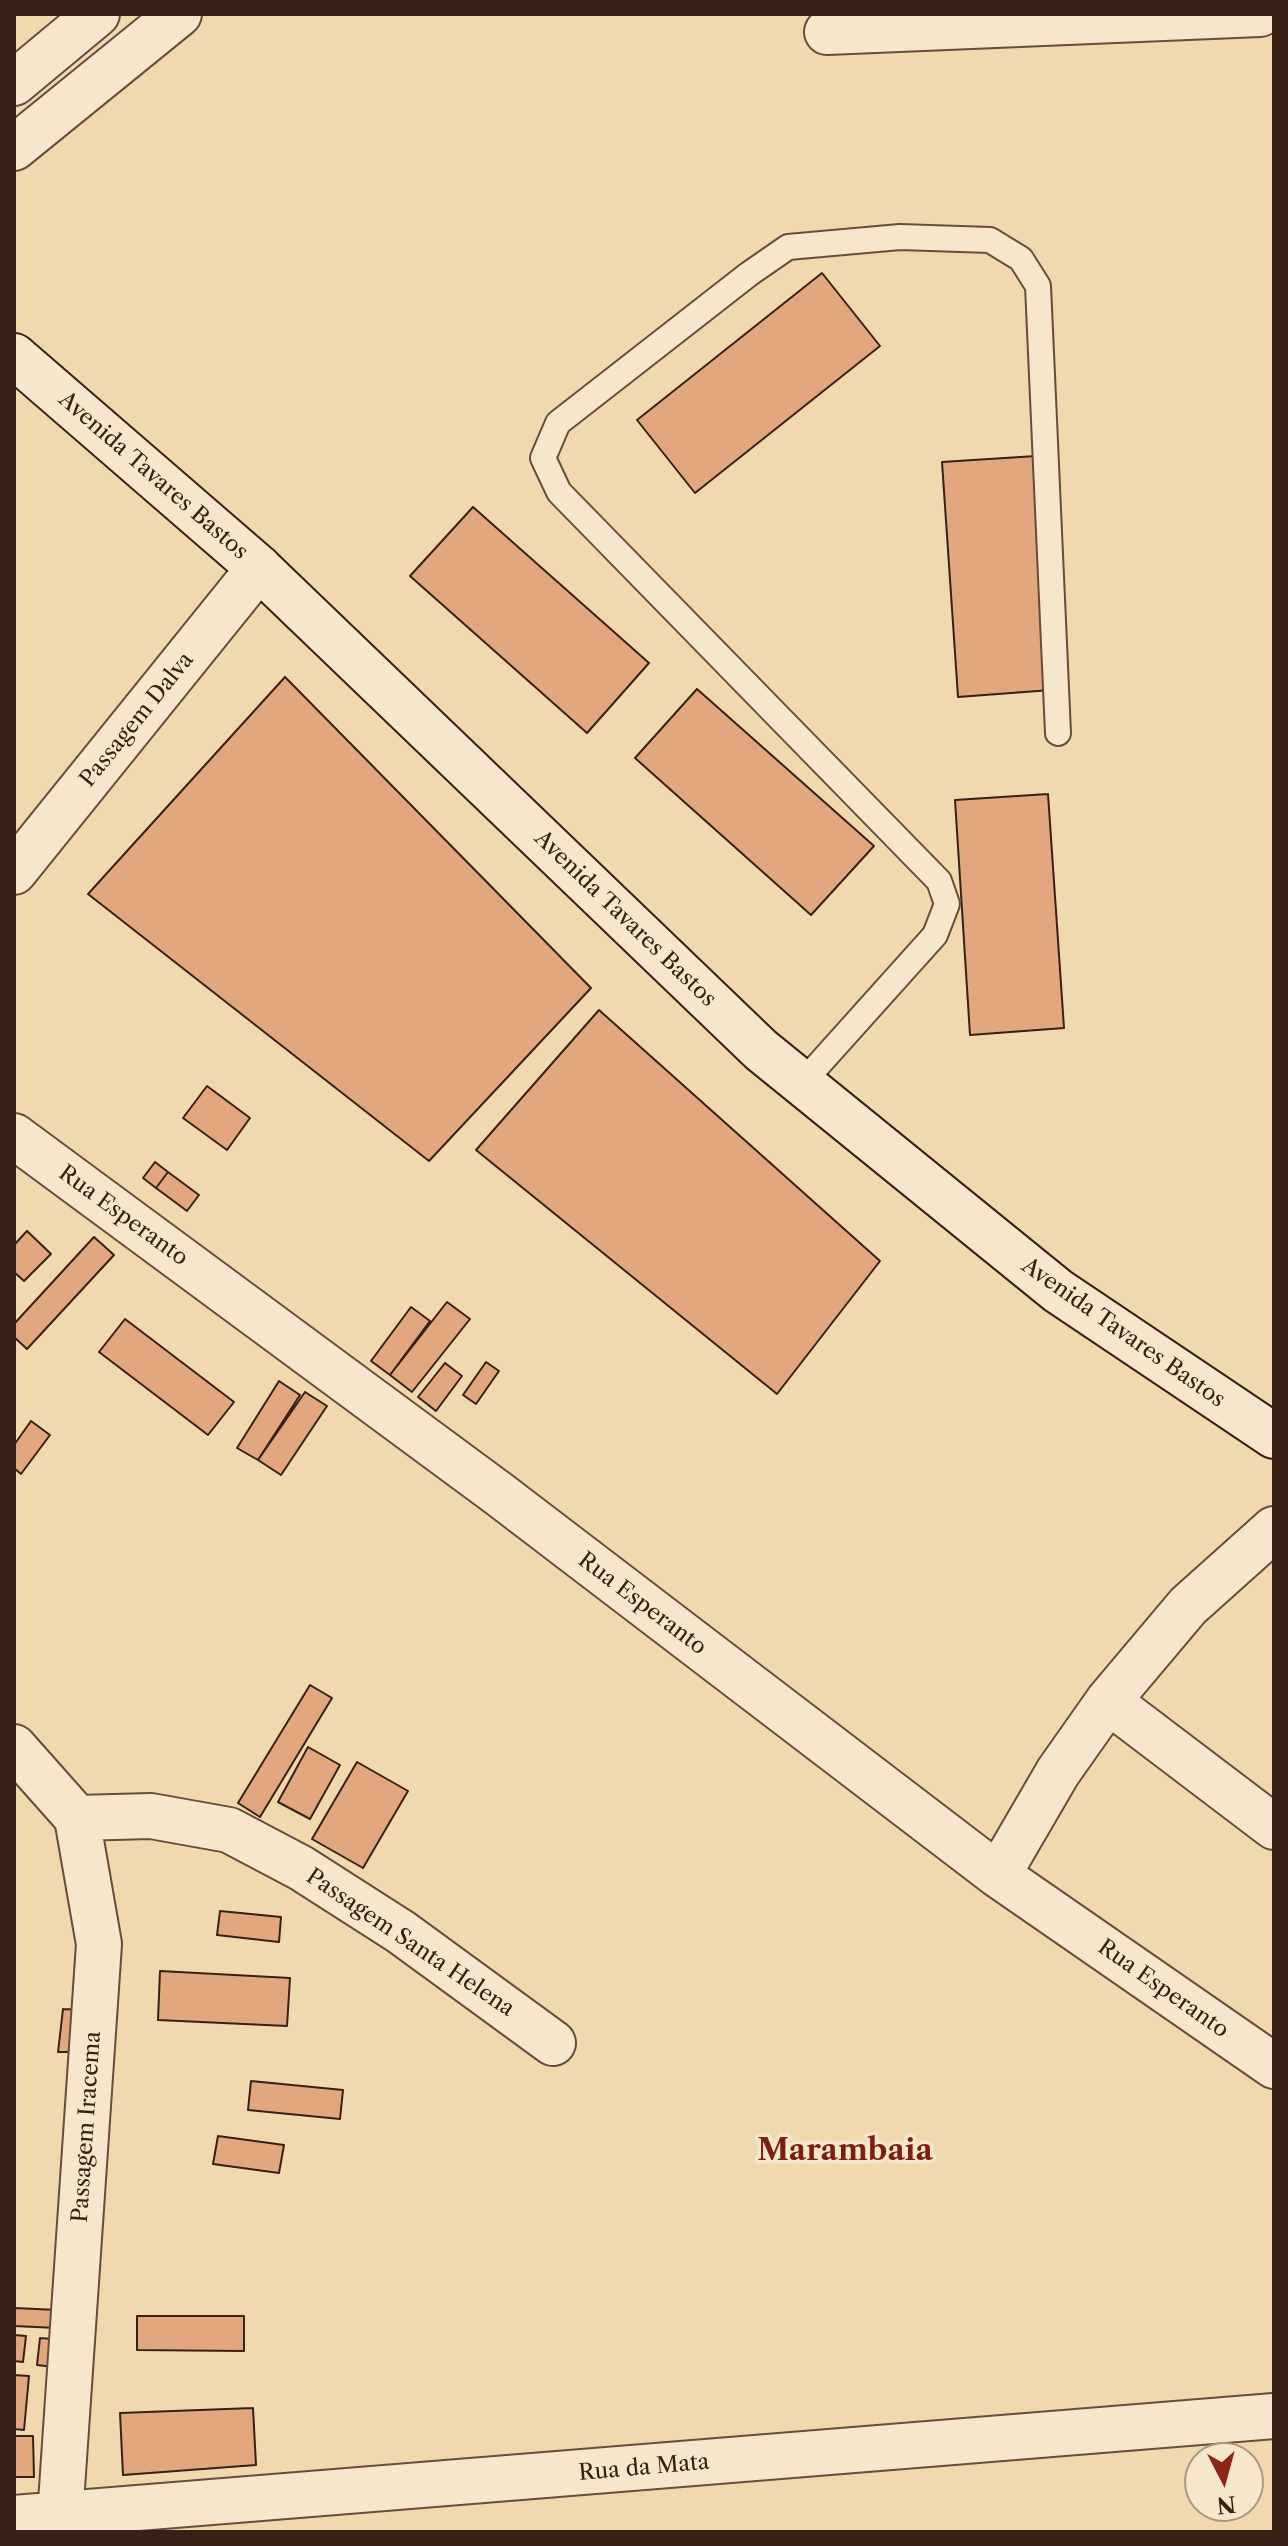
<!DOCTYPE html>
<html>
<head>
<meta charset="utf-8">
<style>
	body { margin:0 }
	#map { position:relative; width:1288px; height:2546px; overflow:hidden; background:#f1d9af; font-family:"Libre Caslon Text",serif }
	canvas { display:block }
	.frame { position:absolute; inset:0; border:16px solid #372015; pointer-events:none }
	.north { position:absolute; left:1184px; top:2442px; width:80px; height:80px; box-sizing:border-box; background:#f6e6cb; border:2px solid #aa9782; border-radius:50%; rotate:174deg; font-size:22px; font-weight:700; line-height:32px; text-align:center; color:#372015 }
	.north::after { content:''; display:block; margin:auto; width:28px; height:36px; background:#8f2418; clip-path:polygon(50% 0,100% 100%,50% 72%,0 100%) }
</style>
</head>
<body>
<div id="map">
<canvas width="1288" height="2546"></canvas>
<div class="frame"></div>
<div class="north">N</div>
</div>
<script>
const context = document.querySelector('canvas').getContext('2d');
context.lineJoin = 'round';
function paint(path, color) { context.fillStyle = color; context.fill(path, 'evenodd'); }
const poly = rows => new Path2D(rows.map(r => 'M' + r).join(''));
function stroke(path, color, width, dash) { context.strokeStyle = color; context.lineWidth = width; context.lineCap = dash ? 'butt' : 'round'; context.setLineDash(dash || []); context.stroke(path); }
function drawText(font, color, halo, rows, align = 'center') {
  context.font = font + ' "Libre Caslon Text",serif'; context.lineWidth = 7; context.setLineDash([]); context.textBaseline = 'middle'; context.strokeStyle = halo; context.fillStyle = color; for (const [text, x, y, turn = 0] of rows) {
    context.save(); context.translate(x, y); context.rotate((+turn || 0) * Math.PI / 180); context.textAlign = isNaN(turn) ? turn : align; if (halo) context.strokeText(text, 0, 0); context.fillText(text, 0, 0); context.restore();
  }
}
const building = poly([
	[822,273,880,346,695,493,637,420,822,273],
	[1036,456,1051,690,958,697,942,462,1036,456],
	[473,507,649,663,587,733,410,576,473,507],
	[285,677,591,988,429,1161,88,894,285,677],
	[697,689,874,846,811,915,635,758,697,689],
	[1048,794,1064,1028,970,1035,955,800,1048,794],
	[599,1010,880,1261,777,1394,476,1150,599,1010],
	[207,1086,250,1118,227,1150,183,1118,207,1086],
	[155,1162,168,1172,156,1188,143,1178,155,1162],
	[168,1172,199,1195,187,1211,156,1188,168,1172],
	[27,1231,51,1254,24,1281,14,1272,14,1245,27,1231],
	[94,1237,114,1255,27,1349,14,1337,14,1324,94,1237],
	[447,1302,470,1319,412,1392,390,1375,447,1302],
	[411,1307,430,1321,390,1375,371,1361,411,1307],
	[125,1319,234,1402,208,1435,99,1352,125,1319],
	[486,1362,499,1371,476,1404,463,1395,486,1362],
	[445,1363,462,1376,436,1411,418,1397,445,1363],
	[279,1381,300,1395,258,1460,237,1448,279,1381],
	[305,1392,327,1406,281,1475,258,1460,305,1392],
	[31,1421,50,1435,21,1474,14,1468,14,1445,31,1421],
	[310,1685,332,1698,260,1817,238,1803,310,1685],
	[308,1747,340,1765,310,1819,278,1802,308,1747],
	[357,1762,408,1791,363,1868,312,1839,357,1762],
	[220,1911,281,1917,279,1942,217,1935,220,1911],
	[160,1971,290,1978,287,2026,158,2020,160,1971],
	[63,2009,92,2010,90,2052,58,2052,63,2009],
	[251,2081,343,2090,340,2119,248,2110,251,2081],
	[218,2136,284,2145,279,2173,213,2164,218,2136],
	[14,2308,58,2310,57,2328,14,2326,14,2308],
	[137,2316,244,2316,244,2351,137,2350,137,2316],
	[14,2335,26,2336,23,2362,14,2361,14,2335],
	[40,2338,64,2340,62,2368,37,2365,40,2338],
	[14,2375,29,2376,24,2430,14,2429,14,2375],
	[253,2408,256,2465,123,2475,120,2413,253,2408],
	[14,2436,33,2436,34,2477,14,2477,14,2436]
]);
paint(building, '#e3a780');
stroke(building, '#372015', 2);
const service = poly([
	[803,1082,935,935,947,904,939,881,559,492,543,458,558,423,749,274,788,247,900,237,990,240,1021,259,1038,286,1058,733]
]);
const minor = poly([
	[827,32,1260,14],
	[14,83,97,14],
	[14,148,179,14],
	[14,1136,499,1494,998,1875,1274,2066],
	[1108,1701,1274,1827],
	[14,1747,77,1818,99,1944,59,2532],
	[77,1818,151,1816,229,1830,301,1868,401,1932,553,2043],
	[998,1875,1058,1772,1108,1701,1188,1606,1274,1529],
	[14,2518,1274,2416]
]);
const tertiary = poly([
	[14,872,259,568]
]);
const secondary = poly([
	[14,356,259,568,761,1050,1058,1291,1274,1436]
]);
stroke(service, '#664e3c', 28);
stroke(minor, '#664e3c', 48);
stroke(tertiary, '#664e3c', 48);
stroke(secondary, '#372015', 48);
stroke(service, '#f6e6cb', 24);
stroke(minor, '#f6e6cb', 44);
stroke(tertiary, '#f6e6cb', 44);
stroke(secondary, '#f6e6cb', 44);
drawText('22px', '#372015', '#f6e6cb', [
	["Avenida Tavares Bastos",153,476,41],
	["Passagem Dalva",137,720,-51],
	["Avenida Tavares Bastos",625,919,44],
	["Rua Esperanto",123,1216,36],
	["Avenida Tavares Bastos",1123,1333,35],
	["Rua Esperanto",642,1604,37],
	["Passagem Santa Helena",410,1943,34],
	["Rua Esperanto",1163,1989,35],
	["Passagem Iracema",87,2127,-86],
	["Rua da Mata",644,2468,-5]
]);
drawText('bold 30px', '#7a1f14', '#f6e6cb', [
	["Marambaia",845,2151]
]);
</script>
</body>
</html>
